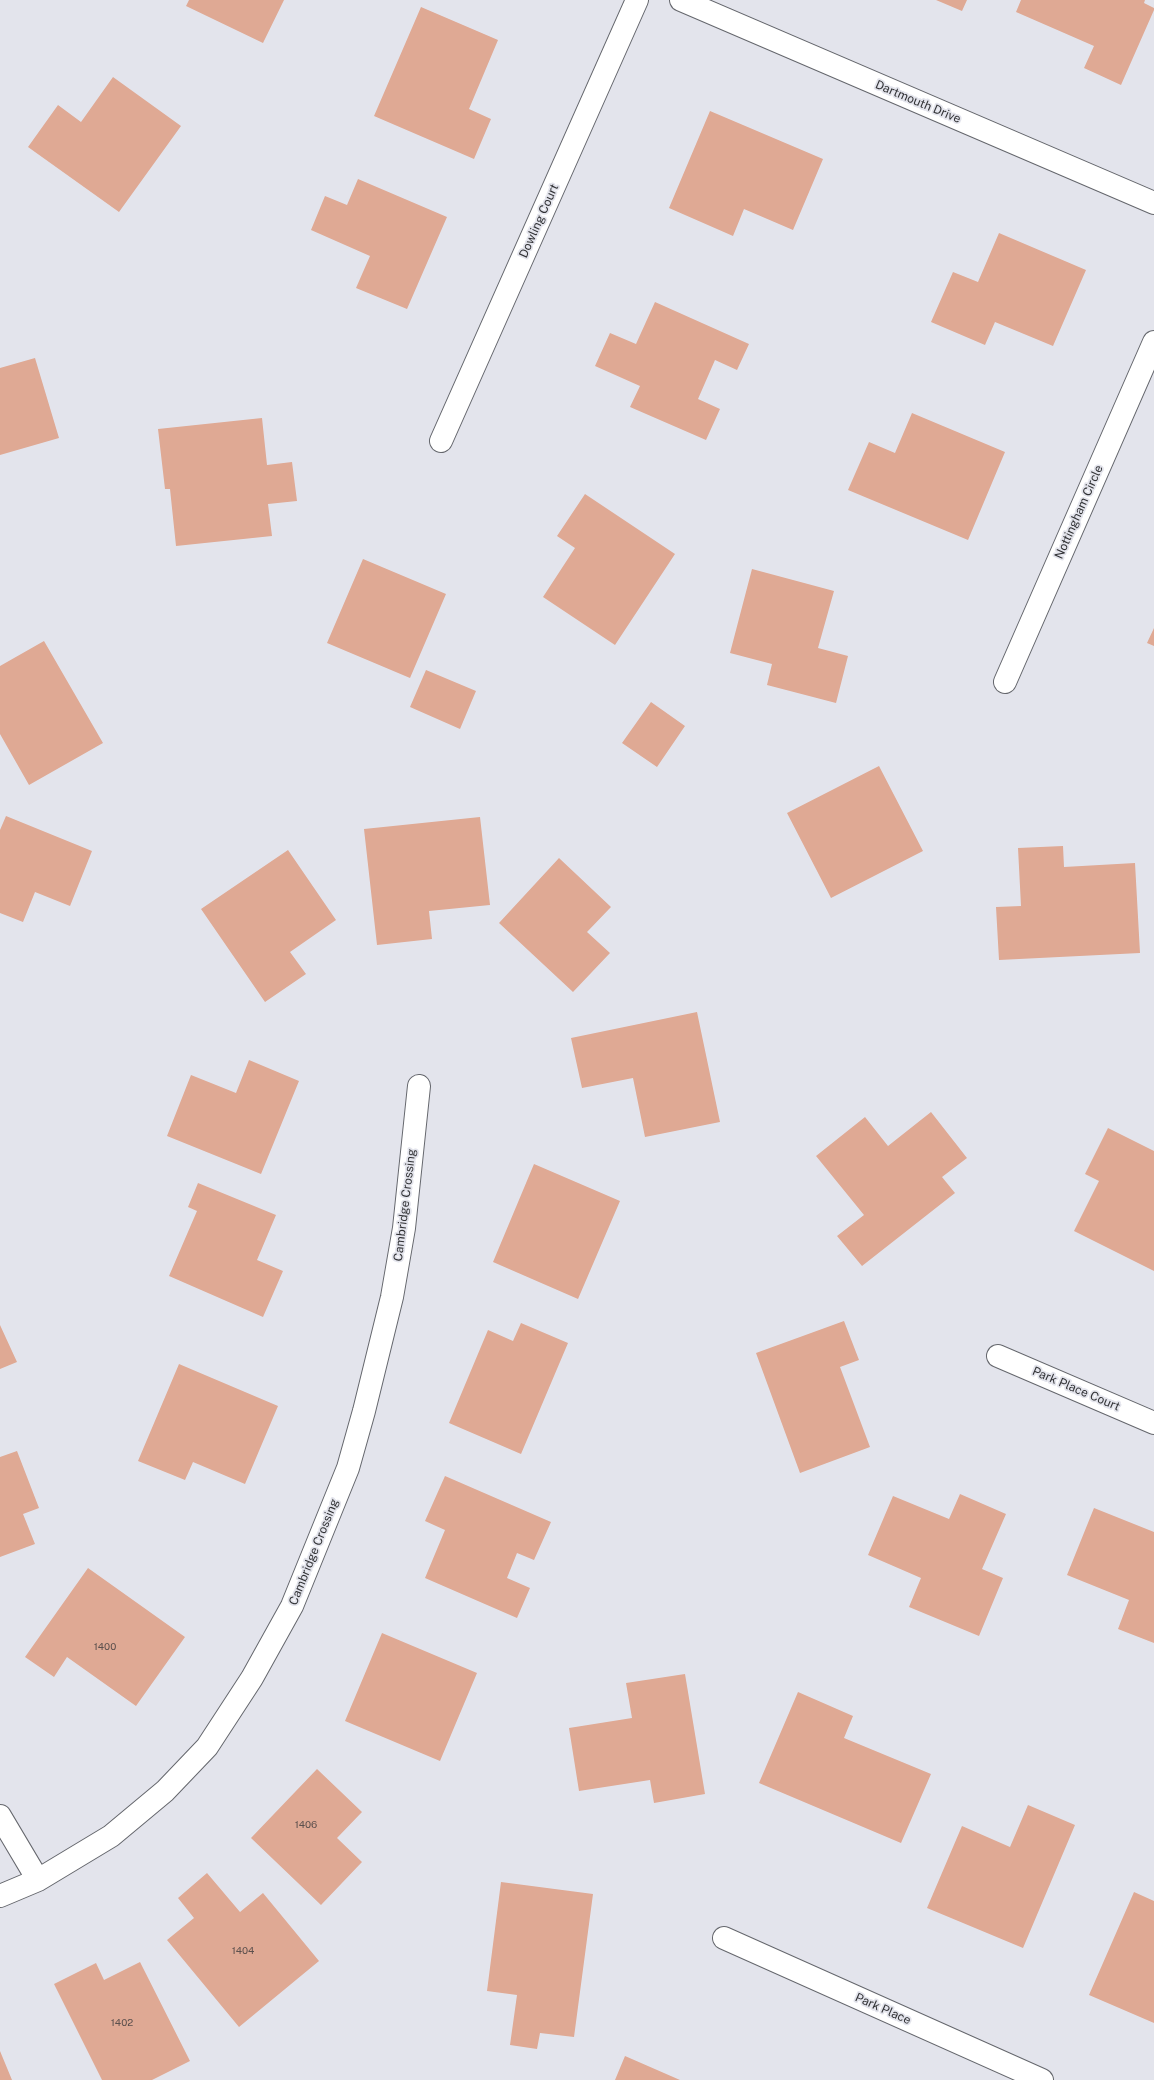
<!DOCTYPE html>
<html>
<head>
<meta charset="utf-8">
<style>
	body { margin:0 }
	canvas { display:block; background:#e3e4ec }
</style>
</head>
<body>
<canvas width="1154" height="2080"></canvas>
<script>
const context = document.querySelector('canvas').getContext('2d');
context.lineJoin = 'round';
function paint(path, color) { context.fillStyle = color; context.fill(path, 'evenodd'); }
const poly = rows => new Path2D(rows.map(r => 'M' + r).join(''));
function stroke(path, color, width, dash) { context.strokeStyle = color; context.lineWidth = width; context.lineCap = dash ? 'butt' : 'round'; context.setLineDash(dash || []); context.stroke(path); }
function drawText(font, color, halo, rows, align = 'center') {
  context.font = font + ' "Public Sans",sans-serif'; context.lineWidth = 3.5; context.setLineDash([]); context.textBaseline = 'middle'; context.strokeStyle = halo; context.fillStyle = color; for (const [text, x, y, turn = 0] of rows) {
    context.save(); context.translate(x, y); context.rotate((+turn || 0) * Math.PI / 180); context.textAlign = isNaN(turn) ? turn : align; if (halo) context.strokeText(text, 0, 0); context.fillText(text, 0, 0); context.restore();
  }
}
paint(poly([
	[189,0,284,0,263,43,186,6],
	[936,0,967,0,962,11],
	[1021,0,1145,0,1144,3,1154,8,1154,10,1121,85,1084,68,1094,46,1016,12],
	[421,7,498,40,469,109,491,119,474,159,374,116],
	[113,77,181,126,119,212,28,147,58,105,81,122],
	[710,111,823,159,793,230,744,209,733,236,669,208],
	[358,179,447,217,407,309,356,288,370,256,311,230,325,196,347,205],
	[999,233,1086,270,1053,346,995,322,985,345,931,322,953,272,978,282],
	[655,302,749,344,737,370,715,360,698,399,720,409,706,440,630,407,640,386,595,366,610,333,636,344],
	[35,358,59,438,0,455,0,368],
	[912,413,1005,452,968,540,848,490,869,442,895,453],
	[262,418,267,465,292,462,297,501,268,504,272,536,176,546,170,489,165,489,158,429],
	[585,494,675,554,615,645,543,597,575,548,557,536],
	[363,559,446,594,410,678,327,643],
	[752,569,834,591,818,648,848,656,836,703,767,685,772,664,730,653],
	[1154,628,1154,646,1147,643],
	[44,641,103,743,29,785,0,734,0,666],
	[426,670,476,691,460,729,410,707],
	[651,702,685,726,657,767,622,743],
	[879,766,923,851,831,898,787,813],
	[6,816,92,851,70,906,35,892,23,922,0,913,0,830],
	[480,817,490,905,429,911,432,939,377,945,364,829],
	[1063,846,1064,867,1135,863,1140,953,999,960,996,907,1021,906,1018,848],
	[288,850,336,920,290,952,306,974,265,1002,201,909],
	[559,858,611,907,587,932,610,953,573,992,499,923],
	[697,1012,720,1122,645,1137,633,1078,582,1088,571,1038],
	[249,1060,299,1081,261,1174,167,1136,191,1075,236,1093],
	[931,1112,967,1158,942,1177,955,1193,862,1266,837,1236,864,1215,816,1156,865,1117,888,1146],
	[1108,1128,1154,1151,1154,1271,1074,1231,1099,1181,1085,1174],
	[534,1164,620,1201,578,1299,493,1262],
	[198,1183,276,1215,257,1260,283,1271,263,1317,169,1276,197,1211,188,1207],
	[844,1321,859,1360,840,1367,870,1447,800,1473,756,1353],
	[521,1323,568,1343,521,1454,449,1423,488,1330,513,1341],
	[0,1325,17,1362,0,1369],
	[179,1364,278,1406,245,1484,193,1462,185,1480,138,1461],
	[17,1451,39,1508,23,1514,35,1544,0,1557,0,1457],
	[445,1476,551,1522,534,1560,517,1553,507,1578,530,1588,517,1618,425,1578,445,1530,425,1521],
	[960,1494,1006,1514,982,1569,1003,1578,979,1636,909,1607,921,1578,868,1555,893,1496,949,1519],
	[1094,1508,1154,1532,1154,1643,1118,1629,1129,1600,1067,1575],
	[88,1568,185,1637,136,1706,67,1657,54,1677,25,1657],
	[382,1633,477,1673,440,1761,345,1721],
	[685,1674,705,1794,654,1803,650,1780,579,1791,569,1728,632,1718,626,1683],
	[798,1692,853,1716,844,1738,931,1774,901,1843,759,1783],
	[317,1769,362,1812,337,1838,362,1862,321,1905,251,1838],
	[1028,1805,1075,1825,1023,1948,927,1908,962,1826,1010,1847],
	[207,1873,240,1912,263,1893,319,1961,239,2027,167,1940,194,1918,178,1898],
	[501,1882,593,1894,574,2037,540,2033,537,2049,510,2045,517,1995,487,1991],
	[1134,1892,1154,1901,1154,2023,1089,1995],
	[140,1962,190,2061,152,2080,102,2080,54,1984,96,1963,104,1980],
	[0,2051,12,2080,0,2080],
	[625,2056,680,2080,615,2080]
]), '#dfa994');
const minor = poly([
	[681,0,1154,203],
	[441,441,637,0],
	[1005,682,1154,342],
	[998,1356,1154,1423],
	[0,1816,38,1880],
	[0,1896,38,1880,111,1836,165,1791,207,1747,252,1678,292,1606,348,1468,364,1411,392,1297,404,1228,419,1086],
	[724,1938,1042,2080]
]);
stroke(minor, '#65676d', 24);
stroke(minor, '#fff', 22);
drawText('10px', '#5c504d', null, [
	["1400",105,1647],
	["1406",306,1825],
	["1404",243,1951],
	["1402",122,2023]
]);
drawText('12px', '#313235', '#e3e4ec', [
	["Dartmouth Drive",918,102,23],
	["Dowling Court",539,221,-66],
	["Nottingham Circle",1079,512,-66],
	["Cambridge Crossing",405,1205,-83],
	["Park Place Court",1076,1389,23],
	["Cambridge Crossing",314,1552,-68],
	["Park Place",883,2009,24]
]);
</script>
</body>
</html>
